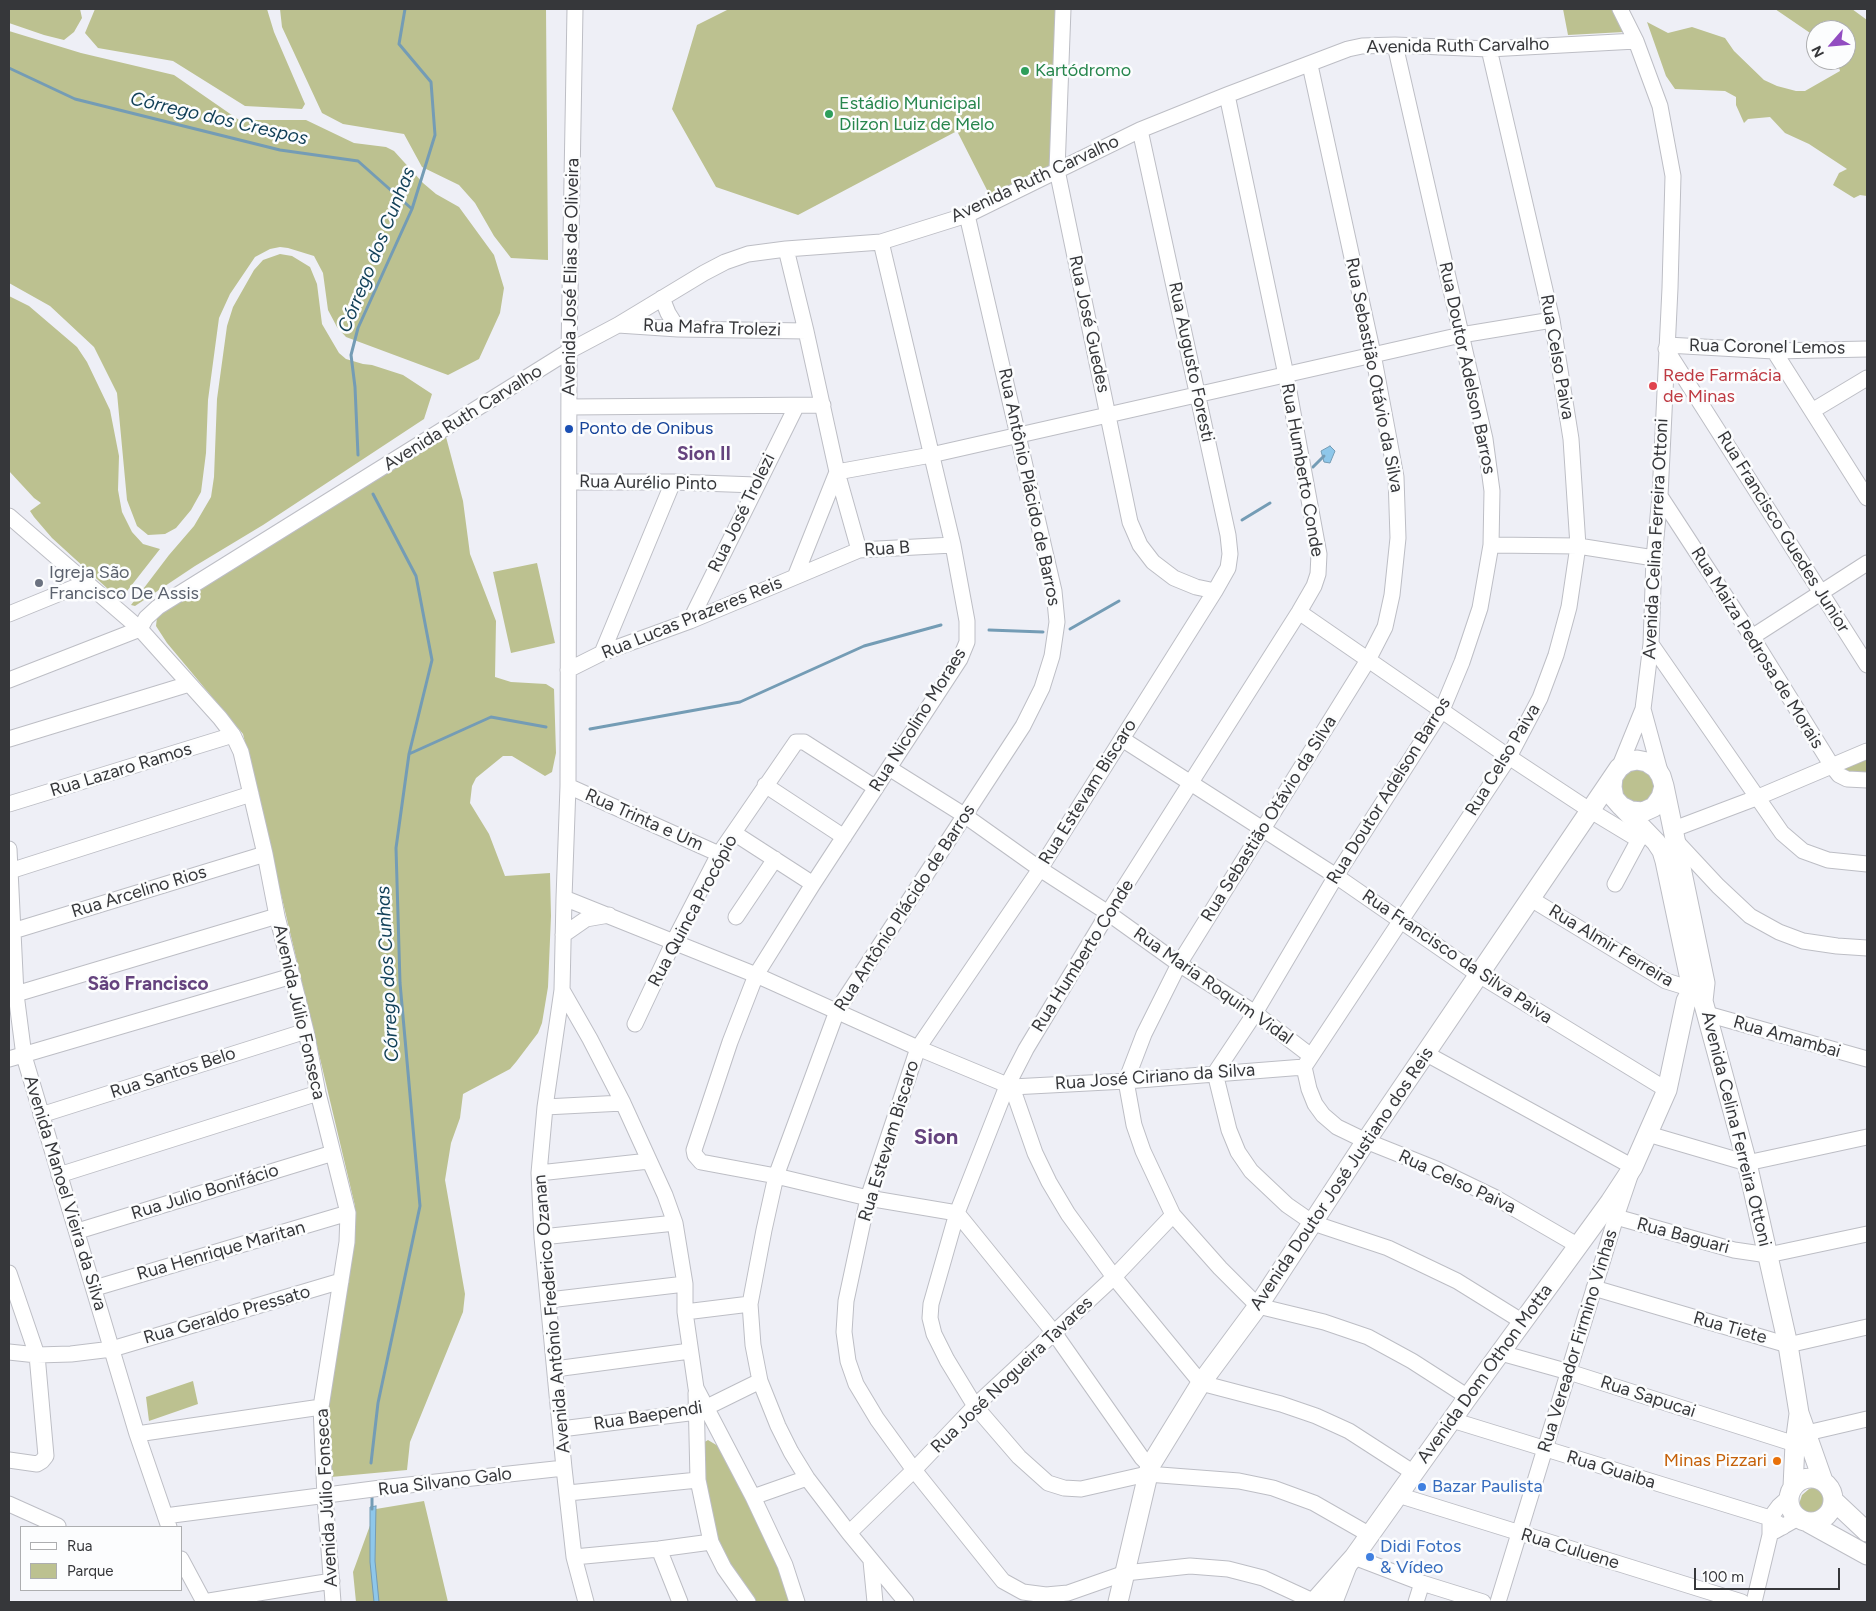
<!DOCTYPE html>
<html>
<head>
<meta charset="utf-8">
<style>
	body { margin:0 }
	#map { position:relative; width:1876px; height:1611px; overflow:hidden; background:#eeeff6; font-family:Figtree,sans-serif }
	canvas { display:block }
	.frame { position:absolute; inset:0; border:10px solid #36373a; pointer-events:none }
	.legend { position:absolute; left:20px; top:1526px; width:162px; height:65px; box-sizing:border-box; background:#fcfdfe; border:1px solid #adaeb0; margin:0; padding:6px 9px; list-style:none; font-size:15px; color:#36373a }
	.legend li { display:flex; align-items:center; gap:10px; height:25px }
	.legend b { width:25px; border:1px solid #adaeb0 }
	.north { position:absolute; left:1806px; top:20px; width:50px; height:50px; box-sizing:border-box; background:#fcfdfe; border:1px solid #adaeb0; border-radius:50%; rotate:243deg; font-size:14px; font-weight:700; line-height:20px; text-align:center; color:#36373a }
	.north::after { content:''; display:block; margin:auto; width:18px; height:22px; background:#924dc1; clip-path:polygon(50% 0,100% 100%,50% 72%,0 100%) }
	.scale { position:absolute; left:1694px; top:1568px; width:146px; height:22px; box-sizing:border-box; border:2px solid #36373a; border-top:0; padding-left:6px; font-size:15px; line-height:18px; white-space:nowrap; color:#36373a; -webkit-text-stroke:4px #fcfdfe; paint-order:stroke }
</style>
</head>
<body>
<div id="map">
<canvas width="1876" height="1611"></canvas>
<div class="frame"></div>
<ul class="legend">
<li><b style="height:6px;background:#fff"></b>Rua</li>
<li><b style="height:14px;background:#bcc190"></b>Parque</li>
</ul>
<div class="north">N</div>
<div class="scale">100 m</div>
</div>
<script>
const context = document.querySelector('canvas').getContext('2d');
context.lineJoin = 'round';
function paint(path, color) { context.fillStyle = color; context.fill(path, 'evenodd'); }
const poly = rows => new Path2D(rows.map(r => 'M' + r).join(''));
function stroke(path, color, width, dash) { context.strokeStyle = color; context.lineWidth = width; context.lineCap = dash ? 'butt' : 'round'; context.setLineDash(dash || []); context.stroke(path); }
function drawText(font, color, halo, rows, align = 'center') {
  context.font = font + ' Figtree,sans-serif'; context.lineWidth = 5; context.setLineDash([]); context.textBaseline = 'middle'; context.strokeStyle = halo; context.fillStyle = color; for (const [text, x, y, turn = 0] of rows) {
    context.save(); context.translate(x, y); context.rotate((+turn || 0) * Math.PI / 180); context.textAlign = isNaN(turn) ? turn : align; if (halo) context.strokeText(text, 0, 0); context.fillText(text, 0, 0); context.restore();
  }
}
paint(poly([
	[9,9,80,9,82,18,74,32,64,40,44,35,9,23],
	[95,9,267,9,274,32,305,104,302,109,245,106,173,61,98,48,85,33],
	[280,9,546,9,548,260,511,258,494,236,475,203,459,185,422,167,404,134,343,124,322,113,282,27],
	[729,9,1058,9,1052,159,1049,168,1039,176,989,194,957,131,798,215,716,187,672,109,697,25],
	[1563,9,1613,9,1624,32,1568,35],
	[1775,9,1852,9,1867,20,1867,196,1860,195,1854,198,1833,185,1839,173,1847,169,1809,144,1785,133,1770,117,1748,119,1744,123,1736,105,1736,97,1725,91,1675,89,1666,76,1647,22,1668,33,1692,27,1725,38,1734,51,1764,80,1777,86,1796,91,1805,91,1840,71,1837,60,1846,60,1846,30,1816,30,1816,37],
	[9,31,81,53,174,75,239,120,306,120,354,143,386,147,394,151,423,183,436,194,459,207,494,255,504,288,500,313,479,359,448,375,346,337,337,327,328,310,323,273,314,256,288,248,280,247,270,249,255,257,230,294,219,318,208,400,206,453,201,492,191,510,176,528,165,534,148,535,137,526,127,500,117,393,94,347,50,306,9,283],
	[280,254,292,256,310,267,317,284,322,324,339,353,346,359,363,364,372,365,403,375,432,394,424,419,263,525,195,566,135,606,131,605,169,555,194,526,211,497,214,477,217,399,227,326,233,307,254,270,263,260],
	[9,296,29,306,77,347,87,362,110,410,119,456,118,490,122,512,132,532,143,544,160,549,120,600,52,538,34,517,30,511,41,503,34,498,9,471],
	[446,437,463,501,470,554,496,621,495,677,511,682,546,684,554,689,556,753,552,772,545,776,512,756,503,756,476,778,472,786,470,803,489,834,505,876,550,873,551,916,548,987,542,1023,538,1033,516,1062,510,1069,463,1094,460,1118,451,1143,445,1180,465,1294,463,1312,410,1442,407,1470,331,1477,327,1410,355,1206,243,734,167,643,156,626,157,617,163,611],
	[537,563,555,643,511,653,493,572],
	[1867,752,1867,776,1855,775,1835,765],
	[1638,765,1652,770,1658,798,1635,807,1619,792,1622,774],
	[193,1381,198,1404,149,1421,146,1397],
	[708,1440,718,1446,774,1554,790,1602,754,1602,727,1566,712,1533,702,1450,703,1443],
	[1817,1486,1824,1488,1832,1494,1835,1511,1832,1515,1821,1523,1802,1515,1799,1504,1802,1495,1809,1489],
	[424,1501,448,1602,356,1602,353,1572,376,1509]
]), '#bcc190');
const water = poly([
	[1330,446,1335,451,1330,463,1324,462,1321,451,1330,446],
	[376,1506,375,1561,379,1602,374,1602,370,1562,370,1507,376,1506]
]);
paint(water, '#8ec7ea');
stroke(water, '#749cb5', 1);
stroke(poly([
	[9,68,75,99,280,150,358,161,412,209],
	[358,455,355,387,351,355,358,328,412,209,435,135,431,82,399,44,405,9],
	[1313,467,1324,456],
	[1242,520,1270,503],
	[1070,629,1119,601],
	[989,630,1043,632],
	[590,729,740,702,864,646,941,625],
	[409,754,491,717,546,727],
	[371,1463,378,1403,420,1206,400,983,396,848,409,754,432,660,416,576,373,494],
	[372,1495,372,1509]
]), '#749cb5', 3);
const minor = poly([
	[575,9,569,351,568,786,564,898,562,990,545,1107,539,1173,542,1237,564,1468,574,1557,586,1602],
	[1063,9,1057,170,1130,522,1140,545,1153,562,1174,578,1196,587,1215,591],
	[1620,9,1636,41,1660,106,1673,176,1670,288,1660,496,1654,558,1651,644,1643,709,1661,775],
	[1395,45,1485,439,1492,491,1491,545,1480,608,1462,662,1442,710,1336,876,1255,1013,1215,1073,1229,1130,1238,1152,1251,1171,1287,1205,1313,1223,1388,1248,1457,1281,1523,1322],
	[1489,49,1552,320,1571,439,1578,546,1569,607,1556,655,1540,698,1509,757,1304,1067,1309,1089,1315,1104,1323,1115,1337,1127,1366,1141,1436,1169,1496,1198,1577,1245],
	[1310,65,1373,354,1396,477,1398,538,1392,595,1385,627,1368,660,1179,964,1144,1034,1126,1081,1134,1125,1143,1151,1173,1215,1220,1268,1258,1306,1324,1322,1368,1337,1412,1361,1468,1397],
	[1227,95,1286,375,1319,554,1318,574,1314,586,1299,612,1108,913,1026,1049,1007,1086,957,1213,931,1304,930,1318,934,1334,947,1360,975,1406,1019,1457,1048,1483,1064,1488,1081,1489,1147,1474,1239,1481,1273,1488,1314,1503,1370,1535],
	[1140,130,1228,535,1230,554,1228,568,1215,591,1040,869,918,1048,868,1198,846,1301,844,1332,848,1361,856,1384,877,1419,914,1470,1003,1581,1023,1592,1046,1595,1068,1593,1125,1573,1190,1566,1228,1569,1263,1578,1315,1602],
	[881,242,953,545,967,621,967,642,960,659,813,884,756,975,730,1042,694,1150,695,1155,701,1162,776,1176,868,1198,957,1213,1055,1334,1142,1458,1150,1466],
	[786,249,806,331,837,472,859,550],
	[662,298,668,313,678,329],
	[618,325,678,329,806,331],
	[1667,345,1774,351,1867,349],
	[1666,349,1867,665],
	[1774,351,1867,498],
	[569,407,823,405],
	[1812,411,1867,378],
	[570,482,673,482,756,485],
	[1660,496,1752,637,1832,766,1839,775,1847,779,1867,780],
	[9,516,140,629,220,718,233,735,241,752,265,854,277,916,306,1031,318,1093,348,1213,347,1242,321,1407,325,1497,333,1602],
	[1491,545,1578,546,1654,558],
	[795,577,859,550,953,545],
	[1299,612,1509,757,1591,811,1639,840],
	[9,614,85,583],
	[690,621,796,407],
	[140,629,146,618,158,607,569,351,618,325,704,273,725,262,748,254,786,249,881,242,967,215,1140,130,1227,95,1348,49,1362,46,1395,45,1489,49,1636,41],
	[1752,637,1867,563],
	[1651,644,1782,833,1803,851,1828,860,1867,864],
	[602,653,673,482],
	[568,670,602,653,690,621,795,577,837,472,931,455,1461,335,1552,320],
	[9,680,140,629],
	[9,739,189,684],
	[1122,739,1336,876,1479,975,1667,1090],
	[889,768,964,815,1040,869,1108,913,1179,964,1255,1013,1311,1056],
	[1619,768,1643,709],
	[765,785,844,837],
	[568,786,719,854],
	[9,804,233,735],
	[1674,829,1756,798,1867,751],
	[734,833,813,884],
	[1677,842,1718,886,1750,916,1779,932,1803,941,1837,946,1867,948],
	[9,849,16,994,24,1056,137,1434,169,1527],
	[10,871,251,794],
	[1615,884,1644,830],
	[564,898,756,975,918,1048,1012,1087,1126,1081,1304,1067],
	[1531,899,1666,981,1692,989],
	[736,917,775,859],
	[13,931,265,854],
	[563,935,586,919,609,915],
	[562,990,590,1039,623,1103,665,1195,675,1223,685,1284,685,1312,696,1388,753,1497,785,1565,797,1602],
	[16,994,277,916],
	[1707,1014,1867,1059],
	[635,1024,674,941,719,854,796,742,804,742,876,788],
	[1425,1053,1633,1167,1616,1217,1498,1602],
	[9,1059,292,976],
	[1012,1087,1035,1153,1049,1182,1068,1214,1114,1277,1201,1383,1281,1404,1316,1416,1349,1431,1414,1473],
	[545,1107,623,1103],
	[41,1115,306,1031],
	[1648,1134,1747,1163,1867,1137],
	[539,1173,649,1161],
	[59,1175,318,1093],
	[1616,1217,1734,1250,1768,1255,1867,1234],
	[78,1231,333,1153],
	[542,1237,675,1223],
	[9,1273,37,1355,46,1456,42,1461,37,1464,9,1460],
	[95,1288,348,1213],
	[1594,1288,1788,1345,1867,1327],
	[549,1300,685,1284],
	[685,1312,750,1304],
	[9,1352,37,1355,71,1354,112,1349,341,1281],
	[1501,1353,1569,1372,1795,1444],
	[555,1369,690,1351],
	[696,1393,698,1480,711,1542,724,1568,748,1602],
	[1452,1420,1770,1518,1783,1527],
	[561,1429,697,1412,760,1381],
	[1807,1433,1867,1419],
	[137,1434,321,1407],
	[568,1493,698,1480],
	[1398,1495,1742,1602],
	[753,1497,807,1478],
	[9,1504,58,1526],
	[165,1516,381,1488,564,1468],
	[1775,1531,1798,1518],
	[849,1533,914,1470,975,1406,1114,1277,1173,1215],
	[659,1549,680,1602],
	[574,1557,659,1549,711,1542],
	[1354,1557,1422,1583,1483,1602],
	[181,1559,204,1602],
	[871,1561,875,1602],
	[203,1602,332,1581],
	[906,1602,849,1533,807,1478,791,1452,778,1426,760,1381,753,1345,750,1304,764,1230,776,1176,837,1011,1023,726,1042,688,1052,656,1057,622,1054,591,967,215],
	[1335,1602,1349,1566],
	[1416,1602,1422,1583],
	[1754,1602,1770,1535,1770,1518,1779,1506,1789,1497]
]);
const major = poly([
	[1664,786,1705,983,1703,1001,1747,1163,1788,1345,1799,1413,1823,1481],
	[1623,808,1656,842,1662,851,1665,861,1692,989,1700,998],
	'1789 1500a22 22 0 1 1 44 0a22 22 0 1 1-44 0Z',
	[1793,1487,1795,1444,1799,1414],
	[1834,1501,1867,1532],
	[1809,1523,1867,1555],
	[1118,1602,1150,1466,1201,1383,1258,1306,1366,1141,1619,768,1627,762,1637,760,1647,762,1656,768,1661,776,1664,786,1661,797,1654,807,1643,812,1631,811,1621,806,1614,798,1612,787,1613,777],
	[1314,1602,1354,1557,1468,1397,1610,1202,1633,1167,1667,1090,1686,1001,1692,989,1705,983]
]);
stroke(minor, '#bdbec5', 17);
stroke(major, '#bdbec5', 21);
stroke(minor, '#fff', 15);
stroke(major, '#fff', 19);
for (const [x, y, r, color] of [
	[1025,71,5,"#2e9e5b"],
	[829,114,5,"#2e9e5b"],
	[1653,386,5,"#e0444e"],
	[569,429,5,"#1a4fb4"],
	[39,583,5,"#6b7280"],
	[1777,1461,5,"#e8710a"],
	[1422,1487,5,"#3f7fe0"],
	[1370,1557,5,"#3f7fe0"]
]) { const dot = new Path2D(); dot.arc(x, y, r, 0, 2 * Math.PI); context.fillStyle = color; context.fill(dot); stroke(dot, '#fcfdfe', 2); }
drawText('18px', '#36373a', '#fcfdfe', [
	["Avenida Ruth Carvalho",1458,46,-1],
	["Avenida Ruth Carvalho",1035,179,-25],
	["Avenida José Elias de Oliveira",571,277,-89],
	["Rua José Guedes",1089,324,78],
	["Rua Mafra Trolezi",712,328,2],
	["Rua Coronel Lemos",1767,347,1],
	["Rua Celso Paiva",1557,357,80],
	["Rua Augusto Foresti",1191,362,78],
	["Rua Doutor Adelson Barros",1467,368,78],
	["Rua Sebastião Otávio da Silva",1374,375,79],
	["Avenida Ruth Carvalho",463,418,-32],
	["Rua Humberto Conde",1302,470,80],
	["Rua Aurélio Pinto",648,483,1],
	["Rua Antônio Plácido de Barros",1029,487,78],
	["Rua José Trolezi",742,513,-64],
	["Rua Francisco Guedes Junior",1783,532,58],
	["Avenida Celina Ferreira Ottoni",1656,539,-87],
	["Rua B",887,549,-4],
	["Rua Lucas Prazeres Reis",692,618,-22],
	["Rua Maiza Pedrosa de Morais",1757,648,58],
	["Rua Nicolino Moraes",918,720,-58],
	["Rua Celso Paiva",1503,760,-59],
	["Rua Lazaro Ramos",121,770,-17],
	["Rua Doutor Adelson Barros",1389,791,-58],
	["Rua Estevam Biscaro",1088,792,-58],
	["Rua Sebastião Otávio da Silva",1269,819,-58],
	["Rua Trinta e Um",644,820,24],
	["Rua Arcelino Rios",139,892,-17],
	["Rua Antônio Plácido de Barros",905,908,-57],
	["Rua Quinca Procópio",693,911,-62],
	["Rua Almir Ferreira",1611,946,31],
	["Rua Humberto Conde",1083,956,-58],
	["Rua Francisco da Silva Paiva",1457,957,34],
	["Rua Maria Roquim Vidal",1213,986,35],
	["Avenida Júlio Fonseca",299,1012,77],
	["Rua Amambai",1787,1037,16],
	["Rua Santos Belo",173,1073,-18],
	["Rua José Ciriano da Silva",1155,1077,-4],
	["Avenida Celina Ferreira Ottoni",1736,1129,76],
	["Rua Estevam Biscaro",889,1141,-73],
	["Avenida Doutor José Justiano dos Reis",1342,1179,-56],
	["Rua Celso Paiva",1457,1182,25],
	["Rua Julio Bonifácio",205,1192,-17],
	["Avenida Manoel Vieira da Silva",65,1193,73],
	["Rua Baguari",1683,1236,15],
	["Rua Henrique Maritan",221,1251,-16],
	["Avenida Antônio Frederico Ozanan",552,1314,-95],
	["Rua Geraldo Pressato",227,1315,-16],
	["Rua Tiete",1730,1328,16],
	["Rua Vereador Firmino Vinhas",1578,1341,-73],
	["Avenida Dom Othon Motta",1485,1374,-54],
	["Rua José Nogueira Tavares",1012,1375,-44],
	["Rua Sapucai",1648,1397,18],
	["Rua Baependi",648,1416,-9],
	["Rua Guaiba",1611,1470,17],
	["Rua Silvano Galo",445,1482,-7],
	["Avenida Júlio Fonseca",327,1498,-93],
	["Rua Culuene",1570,1549,17]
]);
drawText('18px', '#27864d', '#fcfdfe', [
	["Kartódromo",1035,71],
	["Estádio Municipal",839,104],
	["Dilzon Luiz de Melo",839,125]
], 'left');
drawText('18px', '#be3a42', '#fcfdfe', [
	["Rede Farmácia",1663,376],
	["de Minas",1663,397]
], 'left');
drawText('18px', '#164399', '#fcfdfe', [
	["Ponto de Onibus",579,429]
], 'left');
drawText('18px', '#5b616d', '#fcfdfe', [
	["Igreja São",49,573],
	["Francisco De Assis",49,594]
], 'left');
drawText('18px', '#c56008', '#fcfdfe', [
	["Minas Pizzari",1767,1461]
], 'right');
drawText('18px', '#366cbe', '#fcfdfe', [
	["Bazar Paulista",1432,1487],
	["Didi Fotos",1380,1547],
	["& Vídeo",1380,1568]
], 'left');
drawText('italic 19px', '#103f57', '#fcfdfe', [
	["Córrego dos Crespos",219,119,13],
	["Córrego dos Cunhas",377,250,-68],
	["Córrego dos Cunhas",388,974,-93]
]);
drawText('bold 19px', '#65437e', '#fcfdfe', [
	["Sion II",704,454],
	["São Francisco",148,984]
]);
drawText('bold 22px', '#65437e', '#fcfdfe', [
	["Sion",936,1138]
]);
</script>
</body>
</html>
